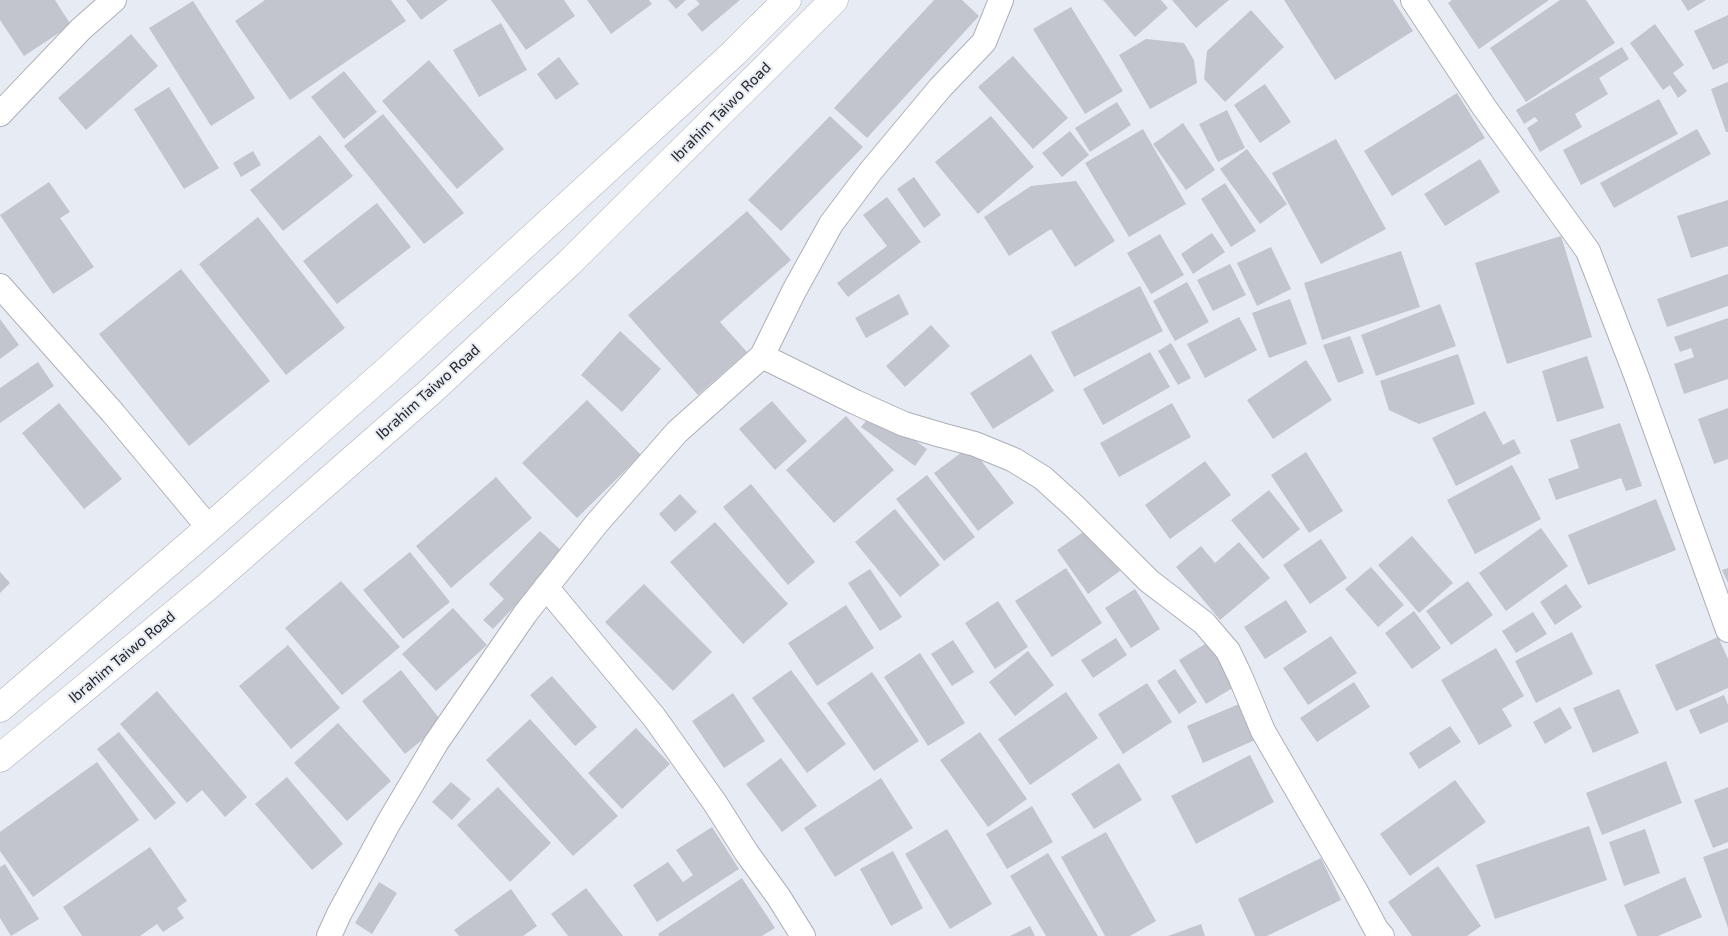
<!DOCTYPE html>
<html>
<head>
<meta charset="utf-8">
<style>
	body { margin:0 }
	canvas { display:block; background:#e7ebf3 }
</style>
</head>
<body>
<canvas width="1728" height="936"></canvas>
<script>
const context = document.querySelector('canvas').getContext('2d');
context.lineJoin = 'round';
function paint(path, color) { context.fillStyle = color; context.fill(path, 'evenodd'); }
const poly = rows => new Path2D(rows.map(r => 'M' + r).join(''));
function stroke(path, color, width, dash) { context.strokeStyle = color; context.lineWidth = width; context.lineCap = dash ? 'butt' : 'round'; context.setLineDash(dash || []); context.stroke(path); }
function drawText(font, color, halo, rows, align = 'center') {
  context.font = font + ' "Exo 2",sans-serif'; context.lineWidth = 4; context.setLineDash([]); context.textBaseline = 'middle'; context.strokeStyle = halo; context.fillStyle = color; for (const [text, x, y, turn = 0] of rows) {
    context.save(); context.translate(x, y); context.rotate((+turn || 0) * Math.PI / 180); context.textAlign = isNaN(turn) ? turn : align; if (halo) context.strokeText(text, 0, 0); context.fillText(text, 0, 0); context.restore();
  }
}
paint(poly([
	[0,0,55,0,71,25,24,56,0,20],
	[265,0,391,0,406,21,290,100,235,21],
	[406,0,448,0,421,20],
	[491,0,564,0,575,16,526,50],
	[587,0,649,0,652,4,611,34],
	[668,0,686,0,676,9],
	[696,0,740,0,702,32,687,14,700,4],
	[934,0,962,0,979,16,867,138,834,108],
	[1103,0,1161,0,1168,8,1135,37],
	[1172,0,1229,0,1196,28],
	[1284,0,1393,0,1413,31,1335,80],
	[1452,0,1549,0,1479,49,1448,3],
	[1560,0,1586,0,1615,43,1526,102,1490,48],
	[1681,0,1706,0,1688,11],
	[193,1,255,98,211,126,149,28],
	[1071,7,1123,91,1085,114,1033,29],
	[1251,10,1284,47,1225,102,1204,79,1207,51],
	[1728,15,1728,63,1713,70,1694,31],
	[501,23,527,70,479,97,453,50],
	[1655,24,1684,65,1673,73,1687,91,1678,98,1670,85,1663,90,1630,43],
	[131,34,158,66,86,130,58,98],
	[1146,39,1184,43,1194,60,1197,83,1150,109,1119,55],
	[1622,47,1629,59,1599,78,1608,94,1575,114,1582,127,1540,152,1527,128,1538,121,1535,117,1524,124,1516,110],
	[1013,56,1068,118,1033,149,978,87],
	[559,57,579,84,556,100,537,74],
	[429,60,504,149,457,189,382,101],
	[344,71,377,112,344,139,311,97],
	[1728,82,1728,132,1726,132,1711,89],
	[1265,84,1291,122,1260,143,1234,105],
	[169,87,219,168,184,189,134,109],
	[1457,93,1485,138,1392,196,1364,151],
	[1659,99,1678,134,1581,185,1563,150],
	[1117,102,1131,125,1090,152,1075,128],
	[1227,110,1245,148,1218,162,1199,124],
	[383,114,464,213,424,244,344,146],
	[830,116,863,147,781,231,748,200],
	[991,116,1034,167,978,214,935,162],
	[1183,123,1215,170,1186,190,1153,144],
	[1143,129,1186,204,1129,237,1085,163],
	[1697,129,1711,154,1614,208,1600,183],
	[1070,131,1089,155,1062,177,1042,153],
	[320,135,353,176,283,231,250,190],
	[1336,139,1386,229,1321,264,1272,173],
	[1247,149,1287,204,1260,224,1220,169],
	[253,151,261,165,241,177,233,163],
	[1480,159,1500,192,1445,226,1424,194],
	[914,177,941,215,924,228,897,189],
	[1076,181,1115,241,1075,267,1051,229,1009,256,984,217,1031,186],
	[49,182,70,212,60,218,94,267,53,294,0,215],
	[1225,183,1256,231,1231,247,1201,199],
	[887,197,921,242,848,297,837,283,887,246,863,215],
	[1728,200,1728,246,1691,258,1677,216],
	[377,203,411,247,337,304,303,261],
	[747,211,791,260,720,322,747,352,698,395,628,315],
	[258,217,345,328,286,375,199,264],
	[1212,233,1225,252,1193,274,1181,254],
	[1160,234,1184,275,1151,294,1127,253],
	[1561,236,1592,337,1507,364,1475,263],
	[1271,247,1291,289,1257,306,1237,263],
	[1401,251,1420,307,1322,340,1304,283],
	[1230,264,1246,295,1213,311,1197,280],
	[181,269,270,381,189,446,99,334],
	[1728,274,1728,306,1667,327,1657,299],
	[1187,282,1209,322,1175,341,1153,301],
	[1140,286,1163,331,1074,377,1051,332],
	[899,294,909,314,866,338,855,318],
	[1290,299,1307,344,1269,358,1252,313],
	[1440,304,1456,346,1376,376,1361,335],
	[1239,317,1257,350,1205,378,1187,344],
	[1728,318,1728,379,1684,394,1674,364,1694,357,1691,348,1680,352,1674,337],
	[0,319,19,345,0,359],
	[931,325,950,346,905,387,886,366],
	[620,331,661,369,622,412,581,375],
	[1350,336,1364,373,1338,383,1323,345],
	[1171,343,1191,378,1178,385,1158,351],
	[1150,352,1170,387,1103,425,1083,389],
	[1031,354,1054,391,993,429,970,393],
	[1458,354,1475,404,1419,424,1389,410,1380,381],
	[1587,356,1604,408,1557,422,1542,371],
	[1306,360,1332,400,1273,439,1247,400],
	[38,362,54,386,0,423,0,388],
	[587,400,641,455,577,518,522,463],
	[772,401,807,441,775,470,739,429],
	[59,403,122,479,84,509,22,433],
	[1172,403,1191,437,1119,477,1100,443],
	[1728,408,1728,459,1714,464,1698,419],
	[874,411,927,449,915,466,861,427],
	[1485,411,1503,445,1514,439,1521,453,1456,486,1432,438],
	[846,416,894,470,834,523,786,470],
	[1620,423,1642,486,1626,491,1621,478,1556,500,1548,479,1579,468,1570,440],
	[970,446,1014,503,978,531,934,473],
	[1306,452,1343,511,1309,533,1271,475],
	[1205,461,1231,495,1170,539,1145,505],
	[1512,465,1541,519,1475,554,1447,500],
	[927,475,975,537,944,561,896,499],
	[496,477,532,518,451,588,416,546],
	[751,484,815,562,788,585,723,507],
	[1269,490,1300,529,1263,559,1231,520],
	[680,494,697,512,675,532,659,514],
	[1656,499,1676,550,1588,585,1568,535],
	[895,509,940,565,900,597,855,542],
	[715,522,788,604,743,644,670,562],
	[1089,528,1120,571,1088,594,1057,550],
	[1541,528,1568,566,1506,611,1479,573],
	[540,531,565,554,493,629,483,620,504,599,489,584],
	[1412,536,1453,583,1419,613,1378,565],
	[1321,539,1347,578,1310,604,1283,565],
	[1239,542,1270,578,1220,620,1176,567,1201,546,1215,563],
	[410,552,450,602,403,639,363,590],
	[1371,567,1404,605,1378,627,1345,589],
	[1066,568,1102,623,1052,657,1015,601],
	[1728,568,1728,583,1722,570],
	[870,569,902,617,880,631,848,583],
	[0,572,10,583,0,593],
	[341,581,400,647,342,695,285,628],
	[1468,581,1493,615,1451,645,1426,611],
	[644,584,712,652,673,691,605,622],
	[1566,584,1582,607,1555,625,1540,602],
	[1135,589,1160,629,1131,648,1105,608],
	[1286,600,1307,632,1265,659,1244,627],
	[998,601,1028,647,995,669,965,623],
	[846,605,874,648,817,686,788,643],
	[453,608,487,645,436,691,402,654],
	[1414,611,1441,648,1412,669,1385,633],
	[1533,612,1547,634,1516,653,1502,631],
	[1572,632,1593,674,1536,703,1515,661],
	[1331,636,1357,673,1308,705,1283,668],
	[1718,637,1728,659,1728,688,1676,711,1655,665],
	[1116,638,1127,655,1093,678,1081,660],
	[953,640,974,672,952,686,931,654],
	[1210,641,1236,686,1206,704,1179,660],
	[288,645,340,708,291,749,239,686],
	[1496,648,1524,696,1502,709,1512,726,1479,745,1441,680],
	[1028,651,1054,685,1015,716,989,682],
	[920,653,965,723,928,746,884,677],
	[1175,669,1197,702,1179,714,1157,681],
	[401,670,443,723,405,754,362,701],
	[791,670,846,744,807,773,752,698],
	[872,672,919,741,874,771,827,703],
	[552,676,597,727,575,746,530,695],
	[1354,682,1370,707,1317,742,1300,718],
	[1147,683,1172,722,1123,754,1098,714],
	[1619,689,1639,733,1593,753,1573,708],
	[157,691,247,797,225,817,202,790,187,803,120,724],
	[1066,692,1098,738,1030,785,998,739],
	[733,693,765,741,724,768,692,721],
	[1724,695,1728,705,1728,722,1700,734,1689,710],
	[1239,704,1255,740,1203,763,1187,726],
	[1560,707,1572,728,1545,744,1533,722],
	[530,719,618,816,573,856,486,760],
	[338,723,391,781,347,821,294,763],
	[1450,726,1461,742,1419,769,1409,753],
	[636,728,670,764,622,809,588,773],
	[119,732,176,803,155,820,97,749],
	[980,732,1027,799,988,827,940,760],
	[1250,755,1274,802,1196,844,1171,796],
	[781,758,817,806,782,832,746,784],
	[1666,761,1682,803,1602,835,1586,793],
	[97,762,139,820,33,897,0,851,0,832],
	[1119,763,1142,800,1094,829,1071,794],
	[287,777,343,844,312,870,255,804],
	[881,778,913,828,835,877,804,828],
	[1455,780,1486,822,1410,876,1380,834],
	[451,782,471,799,452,820,432,802],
	[498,787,551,843,510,882,457,825],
	[1728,787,1728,842,1713,848,1694,800],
	[1032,806,1053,842,1007,869,986,834],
	[1589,826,1607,880,1495,919,1476,865],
	[712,827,739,869,657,922,633,885,668,862,683,882,693,875,676,850],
	[947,829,992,904,950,929,905,854],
	[1645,829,1660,873,1624,886,1609,842],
	[1106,832,1156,921,1130,936,1105,936,1061,857],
	[150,847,187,901,177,908,184,918,163,932,157,924,140,936,82,936,63,907],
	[1728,848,1728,928,1703,857],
	[893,851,923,908,891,926,860,869],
	[1048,853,1098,936,1046,936,1010,876],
	[1321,858,1341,900,1267,936,1255,936,1238,899],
	[5,864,39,919,11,936,0,918,0,867],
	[1438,866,1481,926,1467,936,1412,936,1388,902],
	[1685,877,1702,917,1658,936,1637,936,1624,905],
	[742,878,775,928,762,936,659,936,658,934],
	[379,882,397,893,372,934,355,923],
	[586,888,623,936,568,936,551,914],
	[511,889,537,926,523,936,459,936,454,930],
	[1201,924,1205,936,1168,936],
	[1030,926,1035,936,1010,936]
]), '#c2c5cd');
const street = poly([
	[1413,0,1484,107,1588,251,1636,375,1728,630],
	[0,114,81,29,114,0],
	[0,286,113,413,209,528],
	[762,356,855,402,904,424,941,435,975,444,1014,460,1043,478,1075,507,1149,581,1204,623,1228,651,1240,676,1263,731,1355,890,1376,929,1382,936],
	[546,587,654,717,715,803,746,852,778,896,803,936],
	[329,936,339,914,389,822,436,743,525,614,597,523,677,432,762,356,794,291,831,224,870,172,940,88,984,42,1001,0]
]);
const primary = poly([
	[0,708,209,528,391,367,734,53,787,0],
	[0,758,207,587,431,391,569,263,834,0]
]);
stroke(street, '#adb0b8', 26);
stroke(primary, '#adb0b8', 29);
stroke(street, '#fff', 24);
stroke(primary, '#fff', 28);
drawText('15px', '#252629', '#e7ebf3', [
	["Ibrahim Taiwo Road",721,112,-45],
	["Ibrahim Taiwo Road",428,392,-42],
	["Ibrahim Taiwo Road",122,657,-40]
]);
</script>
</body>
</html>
